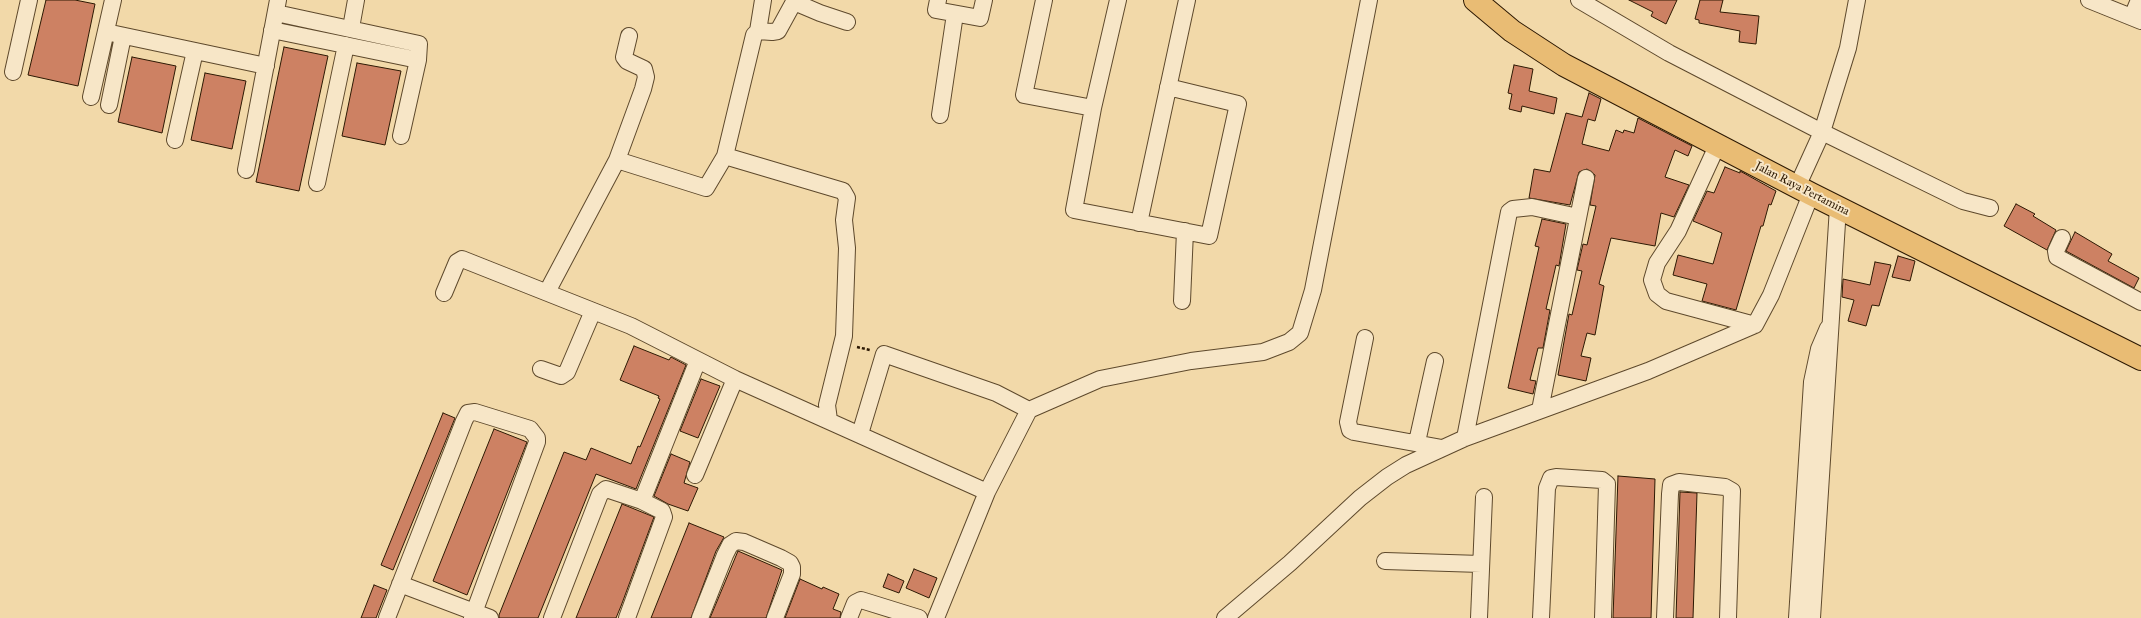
<!DOCTYPE html>
<html>
<head>
<meta charset="utf-8">
<style>
	body { margin:0 }
	canvas { display:block; background:#f2d9a9 }
</style>
</head>
<body>
<canvas width="2141" height="618"></canvas>
<script>
const context = document.querySelector('canvas').getContext('2d');
context.lineJoin = 'round';
function paint(path, color) { context.fillStyle = color; context.fill(path, 'evenodd'); }
const poly = rows => new Path2D(rows.map(r => 'M' + r).join(''));
function stroke(path, color, width, dash) { context.strokeStyle = color; context.lineWidth = width; context.lineCap = dash ? 'butt' : 'round'; context.setLineDash(dash || []); context.stroke(path); }
function drawText(font, color, halo, rows, align = 'center') {
  context.font = font + ' "IM FELL Great Primer",serif'; context.lineWidth = 4; context.setLineDash([]); context.textBaseline = 'middle'; context.strokeStyle = halo; context.fillStyle = color; for (const [text, x, y, turn = 0] of rows) {
    context.save(); context.translate(x, y); context.rotate((+turn || 0) * Math.PI / 180); context.textAlign = isNaN(turn) ? turn : align; if (halo) context.strokeText(text, 0, 0); context.fillText(text, 0, 0); context.restore();
  }
}
const building = poly([
	[46,0,75,0,95,4,78,86,28,75,46,0],
	[1629,0,1677,0,1666,24,1651,16,1653,12,1629,0],
	[1700,0,1723,0,1720,12,1759,16,1756,44,1739,42,1740,31,1699,23,1699,20,1695,19,1700,0],
	[284,47,328,56,299,191,256,182,284,47],
	[132,57,176,66,162,133,118,122,132,57],
	[357,63,401,71,385,145,342,136,357,63],
	[1514,65,1533,69,1529,91,1557,98,1554,114,1522,106,1521,112,1509,109,1512,94,1508,93,1514,65],
	[205,73,246,81,232,149,191,140,205,73],
	[1589,93,1601,99,1595,121,1588,119,1582,144,1609,151,1616,130,1623,133,1624,130,1634,133,1638,118,1692,146,1688,156,1675,150,1665,177,1689,185,1674,217,1661,213,1655,246,1611,238,1599,284,1604,286,1595,335,1587,333,1581,356,1591,358,1586,381,1558,375,1569,314,1572,315,1582,271,1577,270,1583,244,1587,245,1596,206,1590,205,1595,175,1587,169,1579,172,1570,205,1529,198,1534,169,1550,172,1566,113,1582,117,1589,93],
	[1725,167,1740,173,1740,171,1776,191,1771,205,1769,204,1763,226,1761,226,1736,310,1702,301,1707,284,1673,275,1678,255,1713,264,1722,233,1693,221,1707,191,1714,193,1725,167],
	[2016,204,2035,214,2033,216,2056,230,2047,250,2004,226,2016,204],
	[1542,219,1566,224,1559,266,1556,265,1546,309,1550,310,1543,348,1538,348,1530,380,1536,381,1533,394,1508,388,1539,247,1535,246,1542,219],
	[2075,232,2112,254,2108,261,2139,278,2134,288,2066,251,2075,232],
	[1898,256,1915,261,1910,281,1892,277,1898,256],
	[1875,262,1891,265,1879,306,1872,305,1866,326,1848,321,1854,300,1842,297,1843,279,1870,285,1875,262],
	[634,346,669,360,671,357,686,365,636,489,596,474,538,618,499,618,499,615,564,452,586,460,591,448,631,464,638,446,640,447,660,399,658,398,659,396,620,380,634,346],
	[701,379,720,386,698,438,680,431,701,379],
	[443,413,455,418,393,570,381,565,443,413],
	[494,429,527,442,467,595,433,581,494,429],
	[671,454,690,462,684,483,698,488,688,511,668,504,654,496,671,454],
	[1618,476,1655,479,1651,618,1613,618,1618,476],
	[1680,492,1697,493,1693,618,1676,618,1680,492],
	[622,504,654,517,621,606,616,618,576,618,622,504],
	[689,523,724,537,723,539,716,551,691,618,651,618,689,523],
	[738,551,782,570,766,618,710,618,738,551],
	[914,569,937,578,929,598,906,588,914,569],
	[888,574,904,581,899,593,883,587,888,574],
	[800,579,822,589,823,587,839,594,833,609,841,612,840,618,785,618,800,579],
	[374,585,387,590,376,618,361,618,374,585]
]);
paint(building, '#cd8163');
stroke(building, '#2d1903', 1);
const minor = poly([
	[938,0,936,10,980,18,984,0],
	[1044,0,1024,95,1093,108],
	[1118,0,1093,108,1074,210,1209,236,1238,104,1168,87],
	[1579,0,1669,53,1822,132,1963,201,1990,208],
	[2089,0,2141,21],
	[794,2,820,13,847,22],
	[276,13,419,44,418,60,401,136],
	[2132,17,2139,0],
	[351,28,356,0],
	[272,30,418,60],
	[758,31,763,0],
	[106,32,266,66],
	[13,72,29,0],
	[91,97,113,0],
	[109,105,123,36],
	[940,115,955,14],
	[175,140,195,51],
	[1717,146,1678,231,1657,263,1652,280,1657,294,1666,301,1755,325],
	[725,156,843,191,847,198,844,220,847,248,844,336,827,405,829,420],
	[617,160,706,188,725,156,754,35,758,31,772,32,778,31,795,0],
	[246,170,278,0],
	[317,183,346,45],
	[1797,187,1822,132,1848,48,1857,0],
	[1139,223,1187,0],
	[2062,238,2056,251,2057,257,2141,302],
	[547,292,617,160,643,89,646,77,644,69,627,61,624,57,629,36],
	[444,293,457,262,462,259,631,326,735,379,987,492],
	[1182,301,1185,231],
	[1365,338,1348,422,1350,430,1354,432,1442,448],
	[541,369,561,376,567,372,593,311],
	[1029,410,1100,379,1191,361,1263,352,1289,342,1300,333,1313,290,1369,0],
	[1540,410,1586,178],
	[860,434,884,354,996,393,1029,410,987,492,936,618],
	[1465,438,1509,212,1513,209,1532,207,1578,217],
	[1417,442,1435,361],
	[695,475,735,379],
	[642,501,698,360],
	[1385,561,1481,564],
	[400,584,490,618],
	[387,618,464,421,468,413,475,412,530,429,537,438,537,442,472,618],
	[552,618,600,494,606,489,642,501,662,511,664,517,627,618],
	[700,618,725,555,730,545,736,541,744,542,781,558,790,563,792,567,792,574,775,618],
	[849,618,855,603,861,600,919,618],
	[1225,618,1290,563,1360,498,1387,477,1406,465,1465,438,1648,371,1755,325,1771,295,1811,194],
	[1479,618,1484,497],
	[1541,618,1547,488,1551,478,1556,477,1602,480,1607,484,1603,618],
	[1665,618,1670,494,1671,485,1679,482,1725,487,1732,491,1728,618],
	[1797,618,1812,382,1819,349,1828,328],
	[1812,618,1838,207]
]);
const primary = poly([
	[1475,0,1512,31,1564,65,1811,194,2141,359]
]);
stroke(minor, '#5e492c', 18);
stroke(primary, '#2d1903', 24);
stroke(poly([
	[857,347,870,350]
]), '#2d1903', 2.5, [3, 2]);
stroke(minor, '#f7e6c7', 16);
stroke(primary, '#e9bc74', 22);
drawText('12px', '#2d1903', '#f7e6c7', [
	["Jalan Raya Pertamina",1802,189,27]
]);
</script>
</body>
</html>
